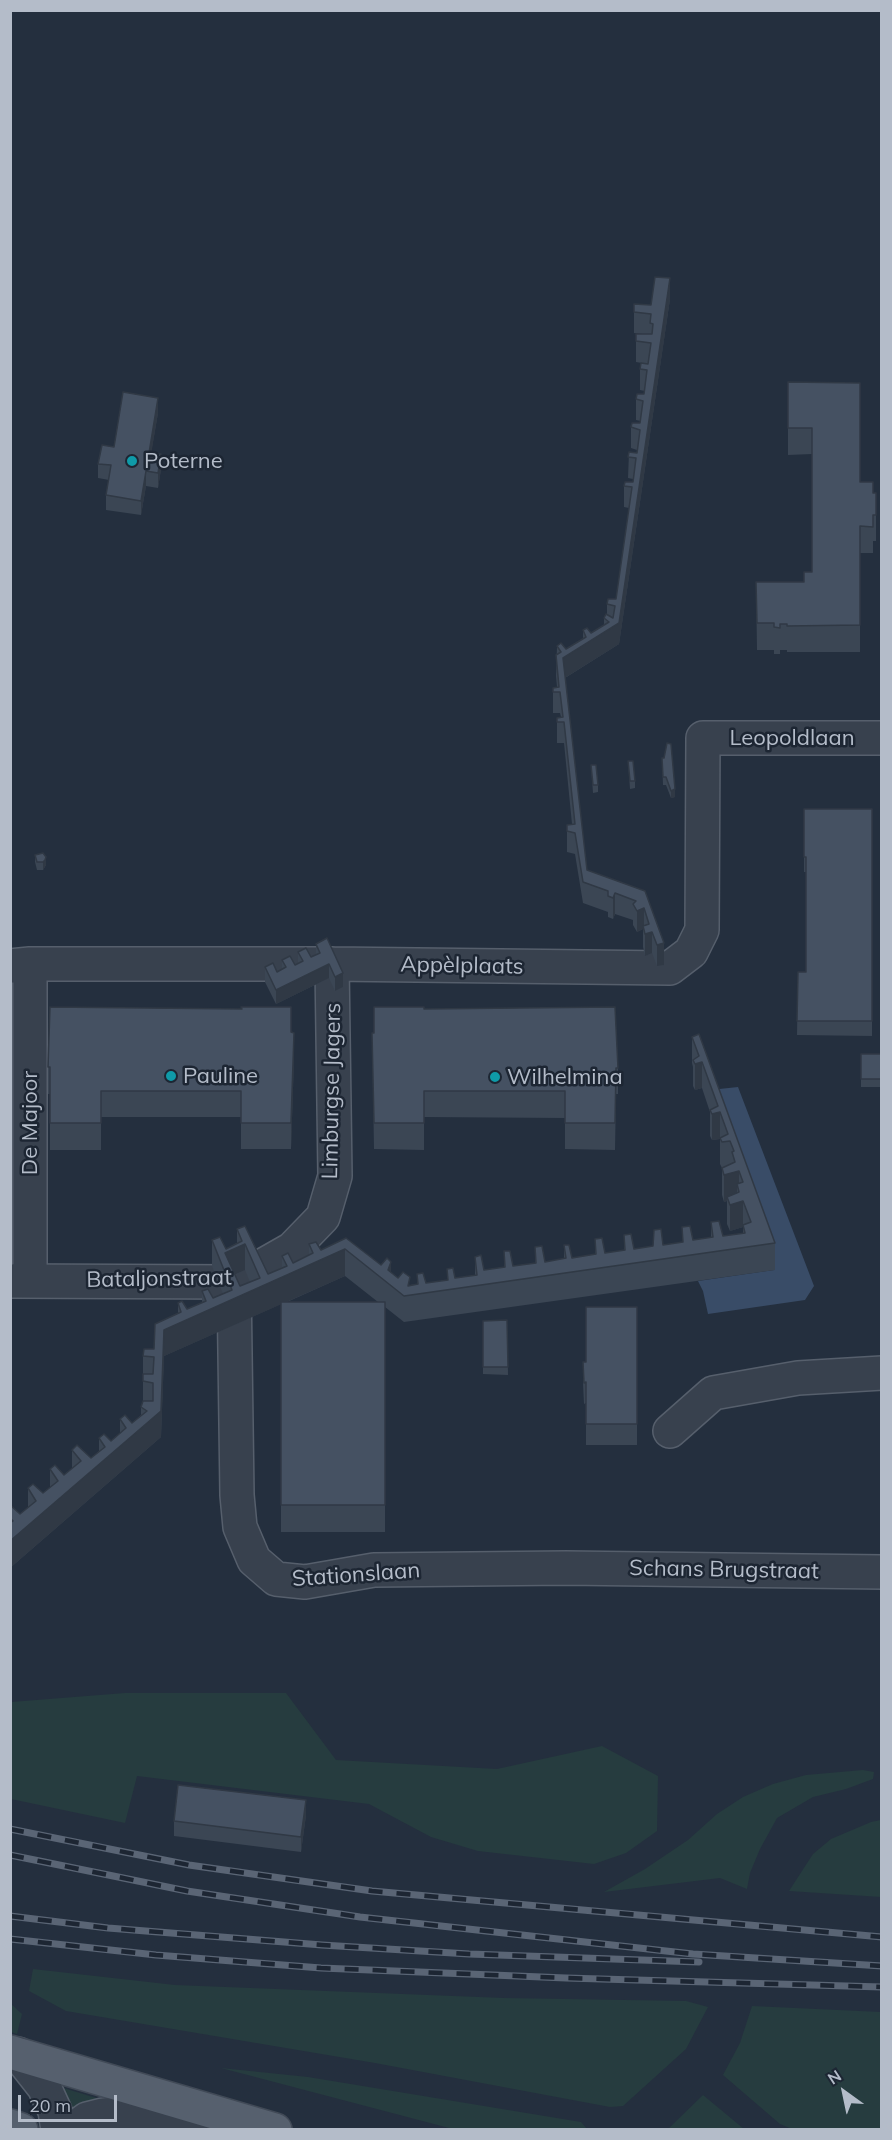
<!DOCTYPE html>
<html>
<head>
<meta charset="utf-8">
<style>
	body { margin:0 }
	#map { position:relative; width:892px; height:2140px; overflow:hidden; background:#242f3e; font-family:Mulish,sans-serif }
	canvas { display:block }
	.frame { position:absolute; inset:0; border:12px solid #b4bcc9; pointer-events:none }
	.north { position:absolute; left:814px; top:2062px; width:60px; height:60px; -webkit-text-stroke:4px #1d2633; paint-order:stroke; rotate:327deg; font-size:16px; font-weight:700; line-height:24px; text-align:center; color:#b4bcc9 }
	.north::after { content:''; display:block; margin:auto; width:21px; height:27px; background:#b4bcc9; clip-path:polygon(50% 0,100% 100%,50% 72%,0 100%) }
	.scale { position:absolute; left:18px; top:2095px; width:99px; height:27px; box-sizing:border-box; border:3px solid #b4bcc9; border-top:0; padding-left:8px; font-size:18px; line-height:21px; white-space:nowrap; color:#b4bcc9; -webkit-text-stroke:4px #1d2633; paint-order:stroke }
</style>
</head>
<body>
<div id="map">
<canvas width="892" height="2140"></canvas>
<div class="frame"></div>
<div class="north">N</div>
<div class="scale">20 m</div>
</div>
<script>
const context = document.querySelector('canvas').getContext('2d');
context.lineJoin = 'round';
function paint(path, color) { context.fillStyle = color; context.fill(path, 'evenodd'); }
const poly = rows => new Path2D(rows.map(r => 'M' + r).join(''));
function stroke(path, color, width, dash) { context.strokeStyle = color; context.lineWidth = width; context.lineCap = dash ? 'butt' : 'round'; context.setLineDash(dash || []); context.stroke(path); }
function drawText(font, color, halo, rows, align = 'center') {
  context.font = font + ' Mulish,sans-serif'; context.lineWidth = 5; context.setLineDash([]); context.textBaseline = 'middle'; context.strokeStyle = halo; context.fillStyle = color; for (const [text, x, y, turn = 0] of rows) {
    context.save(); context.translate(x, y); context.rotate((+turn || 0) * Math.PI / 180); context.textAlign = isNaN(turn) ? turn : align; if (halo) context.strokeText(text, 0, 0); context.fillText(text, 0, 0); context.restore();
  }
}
paint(poly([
	[125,1693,286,1693,336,1760,497,1769,602,1746,658,1776,657,1831,626,1853,594,1864,478,1851,431,1837,369,1804,137,1776,125,1823,11,1799,11,1702],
	[863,1770,874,1772,873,1779,846,1789,813,1797,777,1818,760,1849,750,1873,747,1889,720,1878,604,1892,645,1869,688,1840,717,1814,743,1797,773,1784,806,1775],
	[881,1820,881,1897,789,1891,813,1854,831,1839,871,1822],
	[33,1969,175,1985,504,1998,686,2001,708,2007,686,2049,623,2106,610,2107,375,2063,66,2011,29,1991],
	[10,2003,22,2014,17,2034,11,2032],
	[752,2006,881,2012,881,2129,792,2129,780,2124,723,2075,740,2043],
	[221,2068,308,2077,581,2122,587,2129,453,2129],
	[60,2087,113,2103,71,2109],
	[703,2095,744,2129,668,2129]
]), '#263c3f');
paint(poly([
	[738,1087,814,1286,805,1300,708,1314,703,1291,698,1281,774,1270,710,1090]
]), '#394c67');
const minor = poly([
	[30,964,30,1281],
	[10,966,30,964,332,964,670,968,691,952,702,930,703,738,882,738],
	[10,1281,234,1282,292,1249,323,1217,335,1176,332,964],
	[234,1282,237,1495,240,1527,254,1560,276,1579,305,1582,374,1570,566,1568,882,1572],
	[670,1431,713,1393,798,1378,882,1373],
	[18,2054,44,2087,55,2111,58,2130],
	[72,2130,87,2119,103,2115,206,2113]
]);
const major = poly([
	[10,2052,275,2130],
	[10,2126,21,2130]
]);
stroke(minor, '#565f6c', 36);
stroke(major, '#414a57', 36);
stroke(minor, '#38414e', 33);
stroke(major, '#56606e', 33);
const rail = poly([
	[10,1829,189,1865,372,1891,882,1937],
	[10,1855,187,1891,360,1917,693,1954,882,1966],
	[10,1916,108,1928,322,1945,469,1954,699,1962],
	[10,1939,156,1955,321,1968,566,1978,882,1987]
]);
stroke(rail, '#5a6575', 7);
stroke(rail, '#1d2633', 4.5, [14]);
paint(poly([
	[670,299,619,644,565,678,587,870,645,891,664,965,657,966,652,953,645,956,643,947,643,929,637,932,633,925,633,920,615,914,613,919,608,917,608,912,583,903,575,854,567,852,567,825,572,824,564,743,557,743,557,718,561,717,560,713,553,713,553,688,557,687,556,676,557,646,566,649,583,639,583,630,591,633,604,626,604,618,607,615,607,604,616,599,629,508,624,507,624,486,633,482,633,479,628,478,629,452,637,453,637,450,631,448,631,427,640,423,641,421,636,420,636,399,644,394,645,391,640,390,640,369,648,364,636,362,636,341,642,334,634,333,634,304,651,305],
	[788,382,860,482,873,493,876,493,876,541,873,541,873,553,860,553,860,652,787,652,787,650,780,650,780,654,774,654,774,650,757,650,756,582,804,582,812,572,812,454,788,455],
	[158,413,151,453,161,469,158,488,146,486,141,515,106,510,106,495,109,480,98,478,98,464,114,447],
	[662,758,675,797,671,798,666,785,663,785],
	[628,761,635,781,635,788,630,789],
	[591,765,598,785,598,792,593,793],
	[804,809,872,809,872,1036,797,1035,798,972,806,972,806,872,804,872],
	[35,855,46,865,43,870,37,870,35,862],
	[316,944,343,987,335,991,329,978,276,1004,265,982,265,967,277,972,282,969,282,960,295,965,298,963,298,952,311,957,316,955],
	[424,1009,618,1068,618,1094,616,1094,615,1150,565,1149,565,1118,424,1117,424,1150,374,1149,372,1033,374,1033],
	[291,1032,294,1059,291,1149,241,1149,241,1117,101,1117,101,1150,50,1150,50,1094,48,1094,48,1067],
	[692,1037,775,1243,775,1270,404,1322,385,1307,385,1532,281,1532,281,1304,164,1356,161,1437,10,1568,10,1505,20,1514,28,1508,28,1488,43,1493,50,1488,50,1469,64,1475,72,1468,72,1450,91,1458,99,1451,99,1438,111,1441,120,1434,120,1419,132,1423,141,1415,141,1407,143,1402,143,1356,154,1349,178,1313,178,1303,187,1309,202,1303,202,1291,213,1298,223,1294,212,1266,212,1240,226,1249,237,1243,237,1229,268,1274,282,1267,282,1256,293,1263,309,1255,309,1244,321,1250,346,1238,398,1278,410,1285,417,1284,417,1274,426,1283,475,1276,475,1257,484,1270,504,1267,504,1251,513,1266,535,1263,535,1247,545,1262,564,1259,564,1245,572,1258,595,1254,595,1239,605,1253,624,1250,624,1235,634,1249,711,1238,711,1222,723,1236,743,1233,743,1227,730,1231,727,1224,727,1201,724,1202,722,1195,722,1168,720,1164,720,1139,712,1140,710,1136,710,1112,702,1088,695,1090,693,1086,693,1067,692,1063],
	[245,1270,250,1282,240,1286,235,1275],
	[345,1276,378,1302,287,1302],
	[861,1054,882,1054,882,1087,861,1087],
	[637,1307,637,1445,586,1445,586,1403,584,1404,583,1383,586,1362],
	[507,1320,508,1375,483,1374,483,1321],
	[306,1815,301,1852,174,1836,174,1821]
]), '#3b4654');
paint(poly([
	[670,278,670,299,619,644,563,679,563,658,619,623],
	[158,398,158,413,149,467,149,453],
	[161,454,161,469,158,488,158,473],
	[146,471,146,486,141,515,141,501],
	[675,789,675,797,671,798,671,791],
	[46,857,46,865,43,870,43,862],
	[615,893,615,914,613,919,613,898],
	[644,908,644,929,643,926,643,929,637,932,637,911],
	[652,932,652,953,645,956,645,934],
	[664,943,664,965,657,966,657,945],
	[329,964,329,978,276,1004,276,990],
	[343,973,343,987,335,991,335,977],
	[294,1033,294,1059,291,1149,291,1123],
	[702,1062,702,1088,695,1090,695,1064],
	[720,1112,720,1139,712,1140,712,1114],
	[739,1171,739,1190,737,1184,737,1198,727,1197,727,1201,724,1202,724,1175],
	[743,1201,743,1227,730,1231,730,1205],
	[245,1244,245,1270,227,1278,225,1253],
	[345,1249,345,1276,164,1356,161,1437,10,1568,10,1541,161,1411,164,1330],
	[391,1262,391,1286,388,1270],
	[306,1800,306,1815,301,1852,301,1837]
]), '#303945');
const building = poly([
	[655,277,670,278,619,623,563,658,587,870,645,891,664,943,657,945,652,932,645,934,643,926,649,924,644,908,637,911,633,904,636,901,615,893,613,898,608,896,608,891,583,882,575,833,567,831,567,825,575,824,564,722,557,722,557,718,563,717,560,692,553,692,553,688,559,687,556,655,561,652,557,646,561,643,566,649,586,637,583,630,587,628,591,633,609,622,604,618,606,614,613,618,615,606,607,604,608,599,616,599,632,487,624,486,625,482,633,482,636,458,628,457,629,452,637,453,640,430,631,427,632,423,640,423,643,401,636,399,637,394,644,394,647,370,640,369,641,363,648,364,651,343,636,341,636,334,652,334,653,324,650,323,651,314,634,312,634,304,651,305,655,277],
	[788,382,860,383,860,482,873,482,873,493,876,493,876,515,873,515,873,527,860,526,860,625,787,626,787,624,780,624,780,628,774,627,774,623,757,623,756,582,804,582,804,572,812,572,812,428,788,428,788,382],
	[123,392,158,398,149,453,161,454,158,473,146,471,141,501,106,495,111,465,98,464,102,445,114,447,123,392],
	[667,743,671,744,675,789,671,791,666,777,663,777,662,758,664,758,667,743],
	[628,761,633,761,635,781,630,781,628,761],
	[591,765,596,765,598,785,593,785,591,765],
	[804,809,872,809,872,1021,797,1021,798,972,806,972,806,857,804,857,804,809],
	[43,853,46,857,45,860,43,862,37,862,35,855,43,853],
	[327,938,343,973,335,977,329,964,276,990,265,967,273,963,277,972,286,967,282,960,290,956,295,965,303,961,298,952,306,948,311,957,320,953,316,944,327,938],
	[50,1007,242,1009,241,1007,291,1007,291,1032,294,1033,291,1123,241,1123,241,1091,101,1091,101,1123,50,1123,50,1067,48,1067,50,1007],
	[374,1007,424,1007,424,1009,615,1007,618,1068,616,1068,615,1123,565,1123,565,1091,424,1091,424,1123,374,1123,372,1033,374,1033,374,1007],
	[699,1034,775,1243,404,1296,345,1249,164,1330,161,1411,10,1541,10,1523,13,1521,10,1518,10,1505,20,1514,36,1501,28,1488,33,1484,43,1493,58,1481,50,1469,55,1465,64,1475,81,1461,72,1450,77,1445,91,1458,105,1447,99,1438,104,1434,111,1441,126,1428,120,1419,125,1415,132,1423,147,1411,141,1407,143,1401,153,1401,153,1383,143,1381,143,1374,153,1374,154,1357,143,1356,144,1349,154,1349,155,1324,181,1312,178,1303,182,1301,187,1309,206,1301,202,1291,208,1289,213,1298,232,1290,212,1240,220,1237,226,1249,242,1241,237,1229,245,1226,268,1274,287,1266,282,1256,288,1253,293,1263,313,1253,309,1244,316,1242,321,1250,346,1238,381,1265,387,1258,391,1262,388,1270,398,1278,403,1272,410,1277,408,1286,418,1284,417,1274,423,1273,426,1283,448,1280,447,1269,453,1268,455,1278,477,1275,475,1257,481,1255,484,1270,505,1267,504,1251,510,1251,513,1266,536,1263,535,1247,542,1246,545,1262,566,1258,564,1245,569,1245,572,1258,596,1254,595,1239,602,1238,605,1253,625,1250,624,1235,631,1234,634,1249,653,1246,654,1230,661,1229,663,1245,683,1242,682,1227,690,1226,693,1240,713,1237,711,1222,719,1221,723,1236,745,1233,743,1225,751,1222,743,1201,730,1205,727,1197,739,1192,737,1184,743,1182,739,1171,724,1175,722,1168,735,1162,732,1152,734,1151,730,1141,722,1142,720,1138,728,1134,720,1112,712,1114,710,1110,718,1106,702,1062,695,1064,693,1060,699,1056,692,1037,699,1034],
	[245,1244,260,1278,240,1286,225,1253,245,1244],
	[861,1054,882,1054,882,1079,861,1079,861,1054],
	[281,1302,385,1302,385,1505,281,1505,281,1302],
	[586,1307,637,1307,637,1424,586,1424,586,1382,584,1383,583,1362,586,1362,586,1307],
	[507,1320,508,1367,483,1367,483,1321,507,1320],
	[178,1785,306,1800,301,1837,174,1821,178,1785]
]);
paint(building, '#455162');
stroke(building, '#303945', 1.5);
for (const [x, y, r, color] of [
	[132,461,6,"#0f9aa8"],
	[171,1076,6,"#0f9aa8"],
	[495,1077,6,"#0f9aa8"]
]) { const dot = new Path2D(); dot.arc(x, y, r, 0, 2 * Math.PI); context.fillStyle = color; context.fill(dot); stroke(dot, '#1d2633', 2); }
drawText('22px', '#b4bcc9', '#1d2633', [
	["Poterne",144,461],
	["Pauline",183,1076],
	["Wilhelmina",507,1077]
], 'left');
drawText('22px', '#b4bcc9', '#1d2633', [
	["Leopoldlaan",792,738],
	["Appèlplaats",462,966,1],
	["Limburgse Jagers",332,1091,-89],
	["De Majoor",30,1123,-90],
	["Bataljonstraat",159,1279,-1],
	["Schans Brugstraat",724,1570,1],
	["Stationslaan",356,1575,-4]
]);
</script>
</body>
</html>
